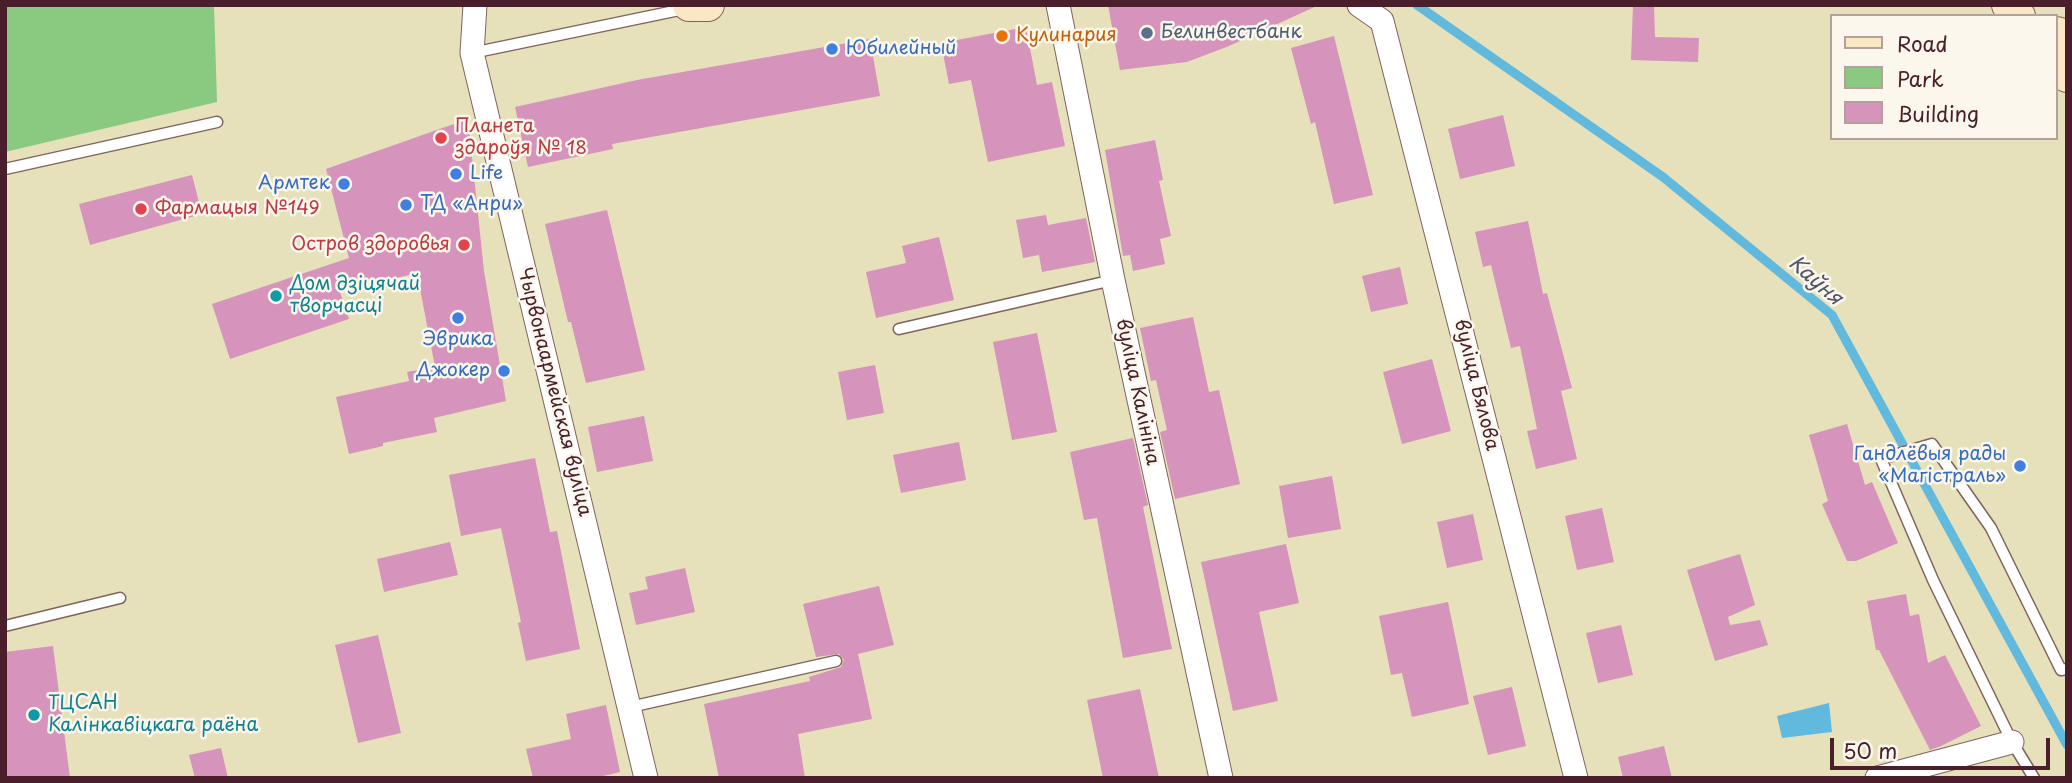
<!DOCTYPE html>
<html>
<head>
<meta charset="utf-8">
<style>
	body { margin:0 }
	#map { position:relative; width:2072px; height:783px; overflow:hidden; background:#e6e0bb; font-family:"Playpen Sans",sans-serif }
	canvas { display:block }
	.frame { position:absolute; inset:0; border:7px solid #4a1f2b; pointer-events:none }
	.legend { position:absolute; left:1830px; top:14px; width:228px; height:126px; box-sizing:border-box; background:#fbf7ec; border:2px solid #b4a19f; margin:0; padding:9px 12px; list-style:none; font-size:21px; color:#4a1f2b }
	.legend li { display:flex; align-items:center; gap:14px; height:35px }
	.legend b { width:35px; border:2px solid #b4a19f }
	.scale { position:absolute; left:1830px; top:738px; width:220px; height:32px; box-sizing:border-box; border:4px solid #4a1f2b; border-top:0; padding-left:9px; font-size:21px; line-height:24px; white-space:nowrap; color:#4a1f2b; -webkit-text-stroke:5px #fbf7ec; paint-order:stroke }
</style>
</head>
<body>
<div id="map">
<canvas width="2072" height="783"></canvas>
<div class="frame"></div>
<ul class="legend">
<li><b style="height:9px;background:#fae7c3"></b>Road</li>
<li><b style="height:19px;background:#8ac980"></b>Park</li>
<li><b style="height:19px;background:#d693bc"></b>Building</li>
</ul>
<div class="scale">50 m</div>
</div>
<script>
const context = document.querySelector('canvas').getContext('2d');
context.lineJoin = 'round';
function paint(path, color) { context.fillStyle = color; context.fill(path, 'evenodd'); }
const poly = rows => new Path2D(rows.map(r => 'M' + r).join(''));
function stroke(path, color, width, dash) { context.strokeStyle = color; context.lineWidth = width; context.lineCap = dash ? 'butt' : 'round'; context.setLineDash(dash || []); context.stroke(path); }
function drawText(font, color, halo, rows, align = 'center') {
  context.font = font + ' "Playpen Sans",sans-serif'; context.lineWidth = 5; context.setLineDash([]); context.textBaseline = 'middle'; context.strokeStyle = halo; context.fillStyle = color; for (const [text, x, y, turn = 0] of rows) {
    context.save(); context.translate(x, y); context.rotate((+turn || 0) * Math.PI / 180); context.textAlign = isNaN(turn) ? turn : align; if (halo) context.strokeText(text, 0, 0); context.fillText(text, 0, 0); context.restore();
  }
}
paint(poly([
	[5,5,214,5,217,102,5,152]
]), '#8ac980');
paint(poly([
	[1829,703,1832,732,1782,738,1777,716]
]), '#61b9de');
stroke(poly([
	[1417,5,1663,177,1832,315,2067,745]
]), '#61b9de', 9);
paint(poly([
	[1108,5,1319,5,1229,46,1187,62,1120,70],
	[1633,5,1654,5,1655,37,1699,38,1698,62,1631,60],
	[1026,27,1037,85,1052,82,1065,146,988,162,971,80,949,84,941,43],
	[1334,36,1373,195,1334,204,1315,122,1311,124,1291,48],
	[870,39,880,96,612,144,613,149,528,167,515,107,637,80],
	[1503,115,1515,166,1460,179,1448,129],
	[468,119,484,271,506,401,434,418,437,432,383,443,383,446,349,454,336,397,409,381,407,372,435,367,417,273,340,292,349,319,230,359,212,304,349,258,326,169],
	[1155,140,1163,180,1159,181,1171,236,1160,239,1165,264,1133,271,1130,255,1123,256,1105,150],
	[192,175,202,214,90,245,79,204],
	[607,210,645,370,586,383,571,322,568,322,545,224],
	[1046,215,1048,225,1086,218,1095,262,1042,272,1039,255,1023,258,1016,220],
	[1528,221,1543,294,1547,293,1572,388,1561,391,1577,459,1536,469,1527,431,1537,429,1520,346,1511,348,1491,265,1483,267,1475,232],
	[939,237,954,300,876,318,866,272,906,263,902,246],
	[1400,267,1408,304,1371,312,1362,276],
	[1193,317,1209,392,1219,390,1240,484,1175,499,1160,432,1167,430,1156,380,1151,381,1140,328],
	[1037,333,1057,432,1012,440,993,342],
	[1432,359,1451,431,1402,444,1383,372],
	[875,365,884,413,847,420,838,372],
	[644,416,653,461,597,472,588,427],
	[1847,424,1865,485,1872,482,1898,543,1856,561,1847,561,1822,504,1828,501,1809,435],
	[1133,438,1148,505,1143,507,1172,649,1123,658,1097,518,1084,520,1070,452],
	[959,442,966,480,901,493,893,455],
	[535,458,550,532,557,531,580,649,526,661,518,623,521,622,501,528,461,536,449,475],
	[1332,476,1341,529,1288,538,1279,486],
	[1602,508,1614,562,1577,570,1565,516],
	[1473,514,1483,560,1447,568,1437,522],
	[450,542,458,575,384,592,377,559],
	[1286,544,1299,603,1259,612,1278,701,1233,711,1201,562],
	[1740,554,1755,605,1728,617,1730,625,1760,620,1768,645,1715,661,1687,570],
	[685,568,695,612,636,625,629,593,648,589,645,577],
	[879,586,894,645,858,654,872,719,798,734,805,778,719,778,704,704,810,681,809,677,841,667,844,660,839,654,816,657,803,604],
	[1906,594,1910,616,1919,614,1928,663,1945,655,1981,726,1941,746,1930,750,1879,650,1876,650,1867,601],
	[1448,602,1469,704,1412,717,1402,673,1391,675,1379,616],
	[1621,625,1633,675,1598,683,1586,633],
	[378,635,401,733,358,743,335,645],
	[53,646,70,778,5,778,5,652],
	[1512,687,1526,746,1488,755,1473,696],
	[1140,689,1159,778,1103,778,1087,700],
	[606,705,620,772,595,778,533,778,526,749,571,739,566,714],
	[1664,746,1672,778,1623,778,1618,757],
	[221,748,228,778,195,778,189,755]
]), '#d693bc');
const service = poly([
	[472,53,689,8],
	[5,169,217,122],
	[899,329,1113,280],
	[5,626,120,598],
	[630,707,836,661],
	[2034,778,2012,742,1933,580,1881,459,1932,444,1991,528,2061,670,2067,669]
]);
const minor = poly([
	[475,5,472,53,646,778],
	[1058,5,1113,280,1221,778],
	[1359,5,1382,21,1576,778],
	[1877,778,2012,742]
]);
const secondary = poly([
	[689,5,708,5],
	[2008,5,2019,16],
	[2056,33,2067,36],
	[2056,60,2067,76]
]);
stroke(service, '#81635d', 13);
stroke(minor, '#81635d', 25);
stroke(secondary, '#81635d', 34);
stroke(service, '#fff', 10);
stroke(minor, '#fff', 23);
stroke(secondary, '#fae7c3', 32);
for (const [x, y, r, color] of [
	[1147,33,7,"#5c6f8a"],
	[1002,36,7,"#e8710a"],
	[832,49,7,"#3f7fe0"],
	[441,138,7,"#e0444e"],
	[456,174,7,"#3f7fe0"],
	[344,184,7,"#3f7fe0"],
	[406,205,7,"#3f7fe0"],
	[141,209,7,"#e0444e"],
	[464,245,7,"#e0444e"],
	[276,296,7,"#0f9aa8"],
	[458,318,7,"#3f7fe0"],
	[504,371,7,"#3f7fe0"],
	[2020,466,7,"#3f7fe0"],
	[34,715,7,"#0f9aa8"]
]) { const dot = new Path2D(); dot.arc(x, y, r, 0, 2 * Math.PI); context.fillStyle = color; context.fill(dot); stroke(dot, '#fbf7ec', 2.5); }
drawText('19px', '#4e5e75', '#fbf7ec', [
	["Белинвестбанк",1161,33]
], 'left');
drawText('19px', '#c56008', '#fbf7ec', [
	["Кулинария",1016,36]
], 'left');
drawText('19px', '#366cbe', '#fbf7ec', [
	["Юбилейный",846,49],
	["Life",470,174],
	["Армтек",330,184,"right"],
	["ТД «Анри»",420,205],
	["Эврика",458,340,"center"],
	["Джокер",490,371,"right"],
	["Гандлёвыя рады",2006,455,"right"],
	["«Магістраль»",2006,477,"right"]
], 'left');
drawText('19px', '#be3a42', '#fbf7ec', [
	["Планета",455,127],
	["здароўя № 18",455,149],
	["Фармацыя №149",155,209],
	["Остров здоровья",450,245,"right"]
], 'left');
drawText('19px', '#0d838f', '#fbf7ec', [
	["Дом дзіцячай",290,285],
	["творчасці",290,307],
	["ТЦСАН",48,704],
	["Калінкавіцкага раёна",48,726]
], 'left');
drawText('19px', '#4a1f2b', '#fbf7ec', [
	["вуліца Бялова",1476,385,76],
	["Чырвонаармейская вуліца",554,392,76],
	["вуліца Калініна",1137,392,78]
]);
drawText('italic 21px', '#52556a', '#fbf7ec', [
	["Каўня",1815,281,41]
]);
</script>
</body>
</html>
